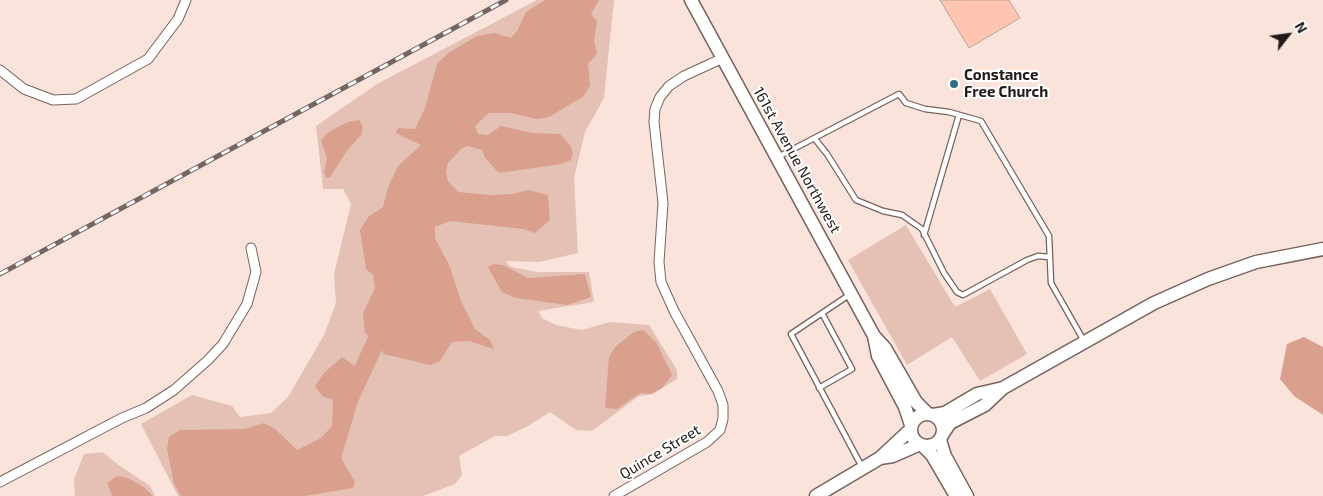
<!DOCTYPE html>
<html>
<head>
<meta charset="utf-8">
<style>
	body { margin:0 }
	#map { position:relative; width:1323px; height:496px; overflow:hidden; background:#fae3db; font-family:"Exo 2",sans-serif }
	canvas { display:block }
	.north { position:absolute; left:1263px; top:10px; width:50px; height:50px; -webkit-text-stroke:4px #fff; paint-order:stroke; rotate:60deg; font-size:14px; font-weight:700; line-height:20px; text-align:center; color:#221a18 }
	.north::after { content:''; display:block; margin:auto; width:18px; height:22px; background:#221a18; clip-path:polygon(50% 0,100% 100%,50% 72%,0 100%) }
</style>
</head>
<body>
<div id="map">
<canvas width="1323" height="496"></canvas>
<div class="north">N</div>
</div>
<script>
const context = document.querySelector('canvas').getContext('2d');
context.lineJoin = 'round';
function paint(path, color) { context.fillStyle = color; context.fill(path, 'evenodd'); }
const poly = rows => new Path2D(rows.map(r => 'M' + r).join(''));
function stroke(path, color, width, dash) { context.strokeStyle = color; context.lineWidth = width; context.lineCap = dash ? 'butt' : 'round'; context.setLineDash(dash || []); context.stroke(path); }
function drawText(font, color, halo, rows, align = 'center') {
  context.font = font + ' "Exo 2",sans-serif'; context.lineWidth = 4; context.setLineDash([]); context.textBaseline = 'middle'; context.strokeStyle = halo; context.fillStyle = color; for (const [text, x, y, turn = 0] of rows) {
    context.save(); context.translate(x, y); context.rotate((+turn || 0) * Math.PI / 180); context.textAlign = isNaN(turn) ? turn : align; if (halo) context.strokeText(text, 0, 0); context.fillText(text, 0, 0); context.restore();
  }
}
paint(poly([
	[537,0,614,0,604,98,585,132,574,178,578,253,539,262,505,261,511,267,537,272,589,272,594,302,538,311,542,318,556,325,582,330,610,322,649,325,677,370,677,379,653,394,639,396,592,431,576,430,550,412,528,426,507,436,495,436,459,456,462,475,455,484,423,496,178,496,141,424,192,395,232,406,240,417,271,413,288,397,324,335,336,303,334,274,351,204,343,189,323,189,316,126,377,84],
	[906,225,955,307,990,289,1027,354,980,381,952,337,907,365,848,260],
	[103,452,117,464,150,486,155,496,75,496,74,479,84,454]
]), '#e5c1b5');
paint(poly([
	[545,0,599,0,591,14,597,21,594,41,597,54,588,64,590,85,584,96,549,117,537,119,510,113,489,113,475,126,478,134,488,135,501,126,532,133,560,134,571,147,573,153,571,160,561,164,499,173,485,158,482,150,468,146,462,148,448,163,446,172,448,181,458,192,490,195,513,194,528,190,548,195,550,220,535,233,523,229,450,221,435,227,435,238,450,267,461,301,475,329,490,340,494,349,469,341,452,342,440,361,430,365,384,354,376,341,365,333,363,313,375,288,373,275,366,269,360,230,369,216,383,207,388,187,398,166,421,145,396,133,398,128,415,129,425,108,437,64,448,53,477,36,495,33,511,38,517,31,526,12],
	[359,120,363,127,361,135,346,152,330,177,326,178,324,173,327,158,321,141,326,134,334,129,348,122],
	[493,264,503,265,528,278,585,274,591,297,567,305,516,298,502,292,488,267],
	[643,330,656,342,672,375,662,388,651,394,640,393,617,409,605,408,609,357,616,346,634,332],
	[1304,337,1323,347,1323,415,1294,396,1280,379,1287,344],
	[342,357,355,366,360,395,341,458,355,482,353,488,306,496,181,496,174,484,167,449,169,437,180,430,245,429,264,423,275,429,297,450,321,438,332,426,333,400,322,396,315,386,324,373],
	[117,476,128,478,145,488,153,496,112,496,107,483]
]), '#d8a08d');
stroke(poly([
	[348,402,376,341]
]), '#d8a08d', 18);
const building = poly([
	[940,0,1009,0,1020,18,969,48,940,0]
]);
paint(building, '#ffc5b1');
stroke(building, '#baa49c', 1);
const lane = poly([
	[815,139,827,154,856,200,883,211,902,215,922,229,944,273,957,292,963,295,1027,260,1038,256,1049,257],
	[778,157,899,94,906,103,925,109,949,112,981,121,1049,236,1051,283,1084,341],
	[924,235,959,115],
	[849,295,791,334,862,467],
	[819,388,852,369,822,313]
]);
const street = poly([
	[0,70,24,89,53,100,76,99,148,59,178,19,186,0],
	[0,482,122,418,146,408,174,390,208,360,223,344,247,304,256,272,251,248],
	[614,496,707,442,720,430,723,419,723,405,718,391,674,311,661,282,659,262,663,203,654,122,655,109,660,97,669,86,684,76,723,58]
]);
const secondary = poly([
	[691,0,874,336,885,348,916,402,928,414],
	[874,336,878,356,905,407,911,425],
	'911 430a16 16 0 1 1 32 0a16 16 0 1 1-32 0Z',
	[933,415,945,413,977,394,1003,388],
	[942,435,950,423,985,405,1003,388,1154,303,1208,279,1256,262,1323,249],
	[940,440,945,456,967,496],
	[924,447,932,455,956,496],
	[880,458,893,456,918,445],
	[816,496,880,458,910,430]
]);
stroke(lane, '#76625c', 7);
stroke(street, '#76625c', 11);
stroke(secondary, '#76625c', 15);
stroke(lane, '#fff', 4.5);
stroke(street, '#fff', 9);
stroke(secondary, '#fff', 12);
const rail = poly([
	[0,274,506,0]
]);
stroke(rail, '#746662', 5);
stroke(rail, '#fff', 3, [9]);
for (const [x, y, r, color] of [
	[954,84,5,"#2d6f82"]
]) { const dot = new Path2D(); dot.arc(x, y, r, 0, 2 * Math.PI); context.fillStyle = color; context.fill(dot); stroke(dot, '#fff', 2); }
drawText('bold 15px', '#221a18', '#fff', [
	["Constance",964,75],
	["Free Church",964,92]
], 'left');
drawText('15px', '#221a18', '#fff', [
	["161st Avenue Northwest",797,160,61],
	["Quince Street",660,452,-31]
]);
</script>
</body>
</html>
